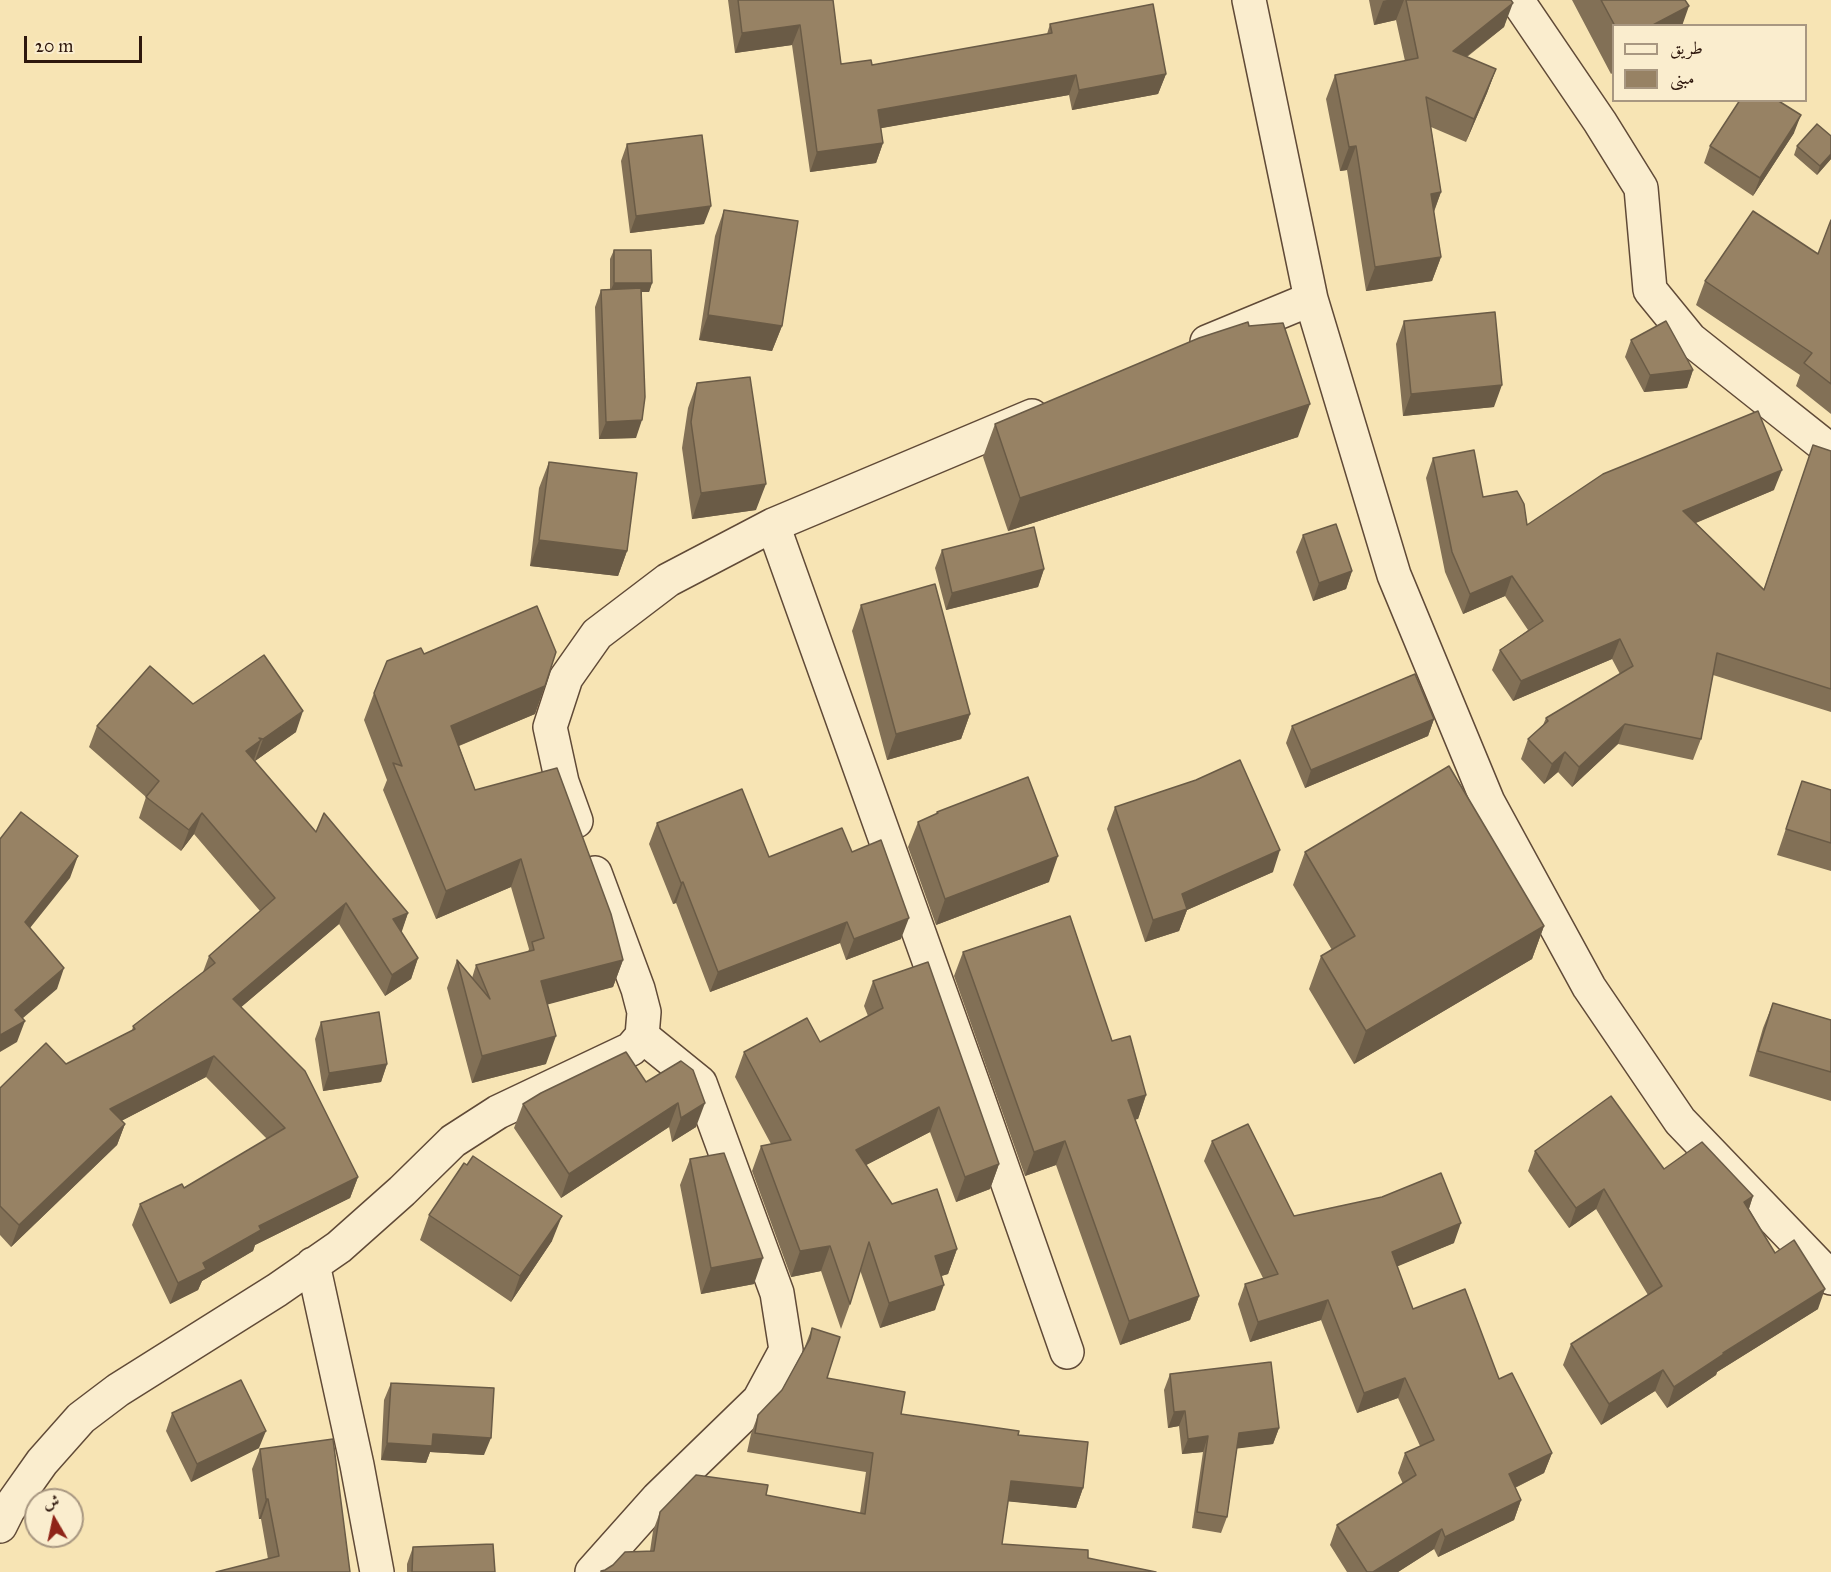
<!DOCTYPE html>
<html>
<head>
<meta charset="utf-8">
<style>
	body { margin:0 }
	#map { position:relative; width:1831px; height:1572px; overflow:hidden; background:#f7e4b4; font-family:"IM FELL Great Primer",Amiri,serif }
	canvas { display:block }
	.legend { position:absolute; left:1612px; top:24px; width:195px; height:78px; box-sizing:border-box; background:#faedce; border:2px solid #a89781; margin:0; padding:8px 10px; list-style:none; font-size:18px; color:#2e170d }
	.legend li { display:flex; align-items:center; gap:12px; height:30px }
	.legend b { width:30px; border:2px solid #a89781 }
	.north { position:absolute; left:24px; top:1488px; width:60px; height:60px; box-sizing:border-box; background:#faedce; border:2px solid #a89781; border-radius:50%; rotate:351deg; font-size:16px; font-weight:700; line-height:24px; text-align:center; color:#2e170d }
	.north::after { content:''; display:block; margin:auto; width:21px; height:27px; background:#8f2418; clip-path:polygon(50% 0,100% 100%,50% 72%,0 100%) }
	.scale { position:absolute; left:24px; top:36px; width:118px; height:27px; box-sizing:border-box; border:3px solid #2e170d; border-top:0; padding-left:8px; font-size:18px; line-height:21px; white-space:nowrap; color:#2e170d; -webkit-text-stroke:4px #faedce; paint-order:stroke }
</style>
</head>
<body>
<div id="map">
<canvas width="1831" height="1572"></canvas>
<ul class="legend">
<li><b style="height:8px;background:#faedce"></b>طريق</li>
<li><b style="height:16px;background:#978264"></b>مبنى</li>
</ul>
<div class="north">ش</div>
<div class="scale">20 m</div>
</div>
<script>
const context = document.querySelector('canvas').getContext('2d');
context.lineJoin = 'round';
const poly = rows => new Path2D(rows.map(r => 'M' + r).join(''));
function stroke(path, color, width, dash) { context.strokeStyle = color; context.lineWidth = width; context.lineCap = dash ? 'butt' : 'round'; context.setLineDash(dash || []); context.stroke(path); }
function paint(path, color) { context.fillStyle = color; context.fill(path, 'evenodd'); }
const minor = poly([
	[1249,0,1311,299,1394,575,1488,802,1589,987,1680,1121,1831,1278],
	[1517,0,1600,122,1641,188,1650,290,1690,339,1831,451],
	[1207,342,1311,299],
	[773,525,972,1081,1067,1352],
	[576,821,562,782,550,727,566,678,597,634,668,580,773,525,1032,416],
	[313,1264,357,1465,377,1572],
	[0,1526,8,1510,42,1462,81,1418,118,1390,277,1290,339,1247,402,1191,453,1141,498,1112,631,1049,642,1036,644,1012,638,989,595,873],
	[592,1572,658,1498,759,1400,786,1350,777,1293,700,1083,642,1036]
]);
stroke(minor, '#604a37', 36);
stroke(minor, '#faedce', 33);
paint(poly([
	[728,0,833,0,841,64,872,65,1047,34,1050,24,1166,74,1158,94,1072,110,1069,95,881,128,883,143,876,163,810,172,792,45,735,53],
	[1369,0,1511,0,1504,27,1467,57,1496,69,1487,93,1466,142,1431,127,1441,192,1434,212,1441,257,1432,281,1366,291,1347,170,1340,171,1326,99,1335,75,1405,61,1396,20,1374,25],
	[1572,0,1685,0,1682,26,1614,26,1614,72,1611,74],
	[1794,133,1753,196,1704,163,1710,146],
	[1831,136,1831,159,1817,175,1794,155,1797,146],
	[627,144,704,224,630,233,621,161],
	[724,210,782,326,772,351,699,340,715,236],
	[1831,220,1831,414,1796,386,1800,375,1696,305,1705,281,1818,254],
	[614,250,652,283,649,292,642,292,636,438,599,439,595,307,601,290,610,289,610,259],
	[1404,321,1494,407,1403,416,1396,344],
	[1249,326,1298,437,1008,531,983,457,995,424],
	[1631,340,1693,370,1687,388,1644,392,1625,357],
	[697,383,756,510,692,519,682,448,688,408],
	[1813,445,1831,451,1831,712,1713,675,1701,739,1693,760,1618,744,1572,787,1558,772,1544,784,1521,759,1528,739,1543,725,1546,718,1620,674,1612,659,1513,701,1492,670,1500,650,1528,630,1505,596,1463,614,1445,572,1426,478,1433,458,1483,497,1527,525,1774,490,1696,523,1764,589],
	[549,462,627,551,618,576,530,566,539,488],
	[1303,535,1352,571,1346,589,1313,601,1296,552],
	[942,550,1044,569,1038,587,946,610,935,568],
	[861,605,970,714,961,739,887,760,852,631],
	[424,654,545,686,535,714,459,746,475,790,623,960,613,987,547,1004,546,1064,472,1083,447,988,457,960,472,978,476,965,528,952,529,949,511,887,436,919,383,790,387,780,364,720,374,693],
	[193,704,296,732,255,761,254,760,316,832,408,913,401,932,418,958,411,979,385,996,339,924,241,1007,358,1177,350,1198,255,1245,253,1251,202,1281,198,1290,170,1304,132,1225,140,1204,184,1188,267,1139,206,1077,121,1121,125,1124,117,1145,11,1247,0,1235,0,1088,66,1064,132,1031,133,1026,203,972,209,956,260,911,194,834,181,851,139,818,146,797,89,747,97,726],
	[1434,719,1428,736,1305,788,1286,743,1292,726],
	[1802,781,1831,790,1831,871,1777,855],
	[1115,807,1273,872,1187,910,1179,931,1145,942,1107,829],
	[937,812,1049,882,936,925,908,847,918,822,936,814],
	[657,823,769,857,852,852,901,939,846,960,840,943,710,992,676,903,673,904,649,844],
	[1305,852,1544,926,1532,959,1354,1064,1309,989,1321,956,1332,950,1293,885],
	[963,952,1146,1095,1138,1119,1135,1119,1199,1296,1190,1320,1120,1345,1056,1165,1025,1176,954,976],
	[873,981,999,1164,990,1189,956,1202,930,1132,866,1165,892,1204,957,1249,948,1274,941,1276,935,1310,880,1328,860,1270,850,1304,841,1329,821,1271,791,1277,752,1171,761,1146,771,1144,735,1077,744,1052,820,1042,868,1016,864,1006],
	[1773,1003,1831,1020,1831,1101,1749,1076,1763,1028],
	[321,1022,387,1064,381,1082,323,1091,315,1039],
	[681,1061,696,1127,672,1142,669,1127,561,1198,514,1128,523,1104,646,1082],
	[1212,1141,1294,1216,1454,1243,1397,1266,1413,1309,1499,1379,1552,1453,1544,1473,1515,1488,1521,1500,1514,1520,1438,1557,1434,1549,1398,1572,1347,1572,1330,1545,1337,1525,1403,1484,1398,1473,1405,1453,1420,1446,1398,1398,1357,1413,1321,1320,1250,1342,1238,1304,1245,1284,1263,1278,1204,1161],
	[1535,1151,1664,1169,1753,1196,1749,1209,1775,1253,1818,1309,1717,1372,1716,1375,1667,1408,1655,1391,1601,1425,1563,1365,1571,1344,1648,1295,1596,1209,1569,1228,1528,1171],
	[690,1159,754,1284,701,1294,680,1185],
	[429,1215,552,1241,511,1302,420,1240],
	[812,1328,827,1378,901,1414,1018,1435,1083,1488,1076,1508,1008,1501,1002,1544,1088,1558,1156,1572,601,1572,601,1571,605,1570,650,1551,653,1531,660,1512,766,1495,860,1513,866,1472,747,1452,751,1434,758,1415,782,1390,804,1349],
	[1170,1374,1279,1428,1273,1444,1237,1448,1227,1517,1221,1533,1192,1528,1203,1452,1182,1454,1179,1426,1168,1428,1164,1390],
	[391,1383,484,1455,430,1452,426,1463,381,1460,384,1400],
	[172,1413,259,1448,191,1482,166,1431],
	[260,1449,350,1572,268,1559,261,1519,259,1519,252,1469],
	[413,1547,495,1572,407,1572,407,1564]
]), '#827056');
paint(poly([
	[1387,0,1404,0,1396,20,1374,25,1383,1],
	[1513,3,1504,27,1444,74,1453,51],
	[1689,6,1682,26,1651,26],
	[800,25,792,45,735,53,742,33],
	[1496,69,1487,93,1466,142,1474,119],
	[1166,74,1158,94,1072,110,1079,90],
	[1076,75,1069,95,871,130,878,110],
	[1801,115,1794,133,1753,196,1760,178],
	[883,143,876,163,810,172,817,152],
	[1356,146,1347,170,1340,171,1349,147],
	[1831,154,1831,159,1817,175,1820,166],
	[1441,192,1432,216,1431,194],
	[711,206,704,224,630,233,636,216],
	[1441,257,1432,281,1366,291,1375,267],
	[614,283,652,283,649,292,610,292],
	[708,315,782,326,772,351,699,340],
	[1693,370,1687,388,1644,392,1650,375],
	[1502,385,1494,407,1403,416,1411,394],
	[1310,404,1298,437,1008,531,1020,498],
	[642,420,636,438,599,439,606,422],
	[1782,470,1774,490,1676,531,1683,511],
	[766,484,756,510,692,519,701,493],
	[539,540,627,551,618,576,530,566],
	[1044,569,1038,587,946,610,952,593],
	[1352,571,1346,589,1313,601,1319,583],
	[1512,576,1505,596,1463,614,1470,594],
	[1620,639,1612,659,1513,701,1521,681],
	[545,686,535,714,441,753,451,726],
	[303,711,296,732,255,761,263,739],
	[970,714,961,739,887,760,896,734],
	[1434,719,1428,736,1305,788,1311,770],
	[1625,724,1618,744,1572,787,1579,767],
	[261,740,253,762,246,751],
	[1565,752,1558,772,1544,784,1552,764],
	[202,813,194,834,181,851,189,830],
	[1280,850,1273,872,1187,910,1179,931,1145,942,1153,920,1182,894],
	[78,856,70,878,18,943,25,922],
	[1058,856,1049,882,936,925,945,899],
	[521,859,511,887,436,919,446,891],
	[683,882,676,903,673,904,681,883],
	[346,903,339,924,226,1020,233,999],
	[408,913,401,934,393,919],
	[909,918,901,939,846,960,854,939],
	[847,922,840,943,710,992,718,972],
	[1544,926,1532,959,1354,1064,1366,1031],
	[418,958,411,979,385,996,392,975],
	[623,960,613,987,531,1009,541,981],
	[64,968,57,989,9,1030,25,1021,17,1042,0,1052,0,1035,15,1010],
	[556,1036,546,1064,472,1083,482,1056],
	[214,1056,206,1077,102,1131,110,1109],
	[387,1064,381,1082,323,1091,329,1073],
	[1146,1095,1138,1119,1120,1124,1128,1100],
	[678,1103,669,1127,561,1198,569,1174],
	[705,1103,696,1127,672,1142,681,1118],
	[939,1107,930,1132,847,1175,856,1150],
	[125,1124,117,1145,11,1247,19,1225],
	[1065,1141,1056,1165,1025,1176,1034,1152],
	[999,1164,990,1189,956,1202,965,1177],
	[358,1177,350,1198,255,1245,253,1251,202,1281,198,1290,170,1304,178,1283,203,1263,259,1226],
	[1604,1189,1596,1209,1569,1228,1576,1208],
	[1753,1196,1746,1217,1744,1202],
	[562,1216,552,1241,511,1302,520,1276],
	[1461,1223,1454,1243,1384,1272,1392,1252],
	[830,1246,821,1271,791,1277,800,1251],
	[957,1249,948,1274,925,1281,935,1256],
	[763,1258,754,1284,701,1294,711,1268],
	[944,1285,935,1310,880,1328,889,1303],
	[1825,1289,1818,1309,1717,1372,1716,1375,1667,1408,1674,1387,1723,1353],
	[1199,1296,1190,1320,1120,1345,1129,1321],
	[1328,1300,1321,1320,1250,1342,1258,1322],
	[1663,1370,1655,1391,1601,1425,1609,1404],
	[1405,1378,1398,1398,1357,1413,1364,1393],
	[1185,1411,1179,1426,1168,1428,1174,1412],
	[1279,1428,1273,1444,1234,1449,1239,1433],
	[266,1431,259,1448,191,1482,197,1464],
	[433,1434,491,1438,484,1455,430,1452,426,1463,381,1460,387,1443],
	[1208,1436,1203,1452,1182,1454,1188,1439],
	[1552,1453,1544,1473,1502,1494,1509,1474],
	[1011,1481,1083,1488,1076,1508,1004,1501],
	[266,1499,268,1499,261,1519,259,1519],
	[1521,1500,1514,1520,1438,1557,1445,1537],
	[1442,1529,1434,1549,1398,1572,1373,1572]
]), '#6a5b46');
const building = poly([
	[738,0,833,0,841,64,871,60,872,65,1052,33,1050,24,1153,4,1166,74,1079,90,1076,75,878,110,883,143,817,152,800,25,742,33,738,0],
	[1406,0,1511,0,1513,3,1453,51,1496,69,1474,119,1426,97,1441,192,1431,194,1441,257,1375,267,1356,146,1349,147,1335,75,1418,58,1406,0],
	[1601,0,1685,0,1689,6,1651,26,1615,26,1601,0],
	[1740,100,1777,100,1801,115,1760,178,1710,146,1740,100],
	[1817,124,1831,136,1831,154,1820,166,1797,146,1817,124],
	[702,135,711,206,636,216,627,144,702,135],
	[724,210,798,221,782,326,708,315,724,210],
	[1753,211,1818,254,1831,220,1831,384,1804,363,1812,353,1705,281,1753,211],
	[614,250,651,250,652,283,614,283,614,250],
	[641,288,645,397,642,420,606,422,601,290,641,288],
	[1495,312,1502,385,1411,394,1404,321,1495,312],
	[1666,321,1693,370,1650,375,1631,340,1666,321],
	[1248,322,1249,326,1283,323,1310,404,1020,498,995,424,1199,338,1248,322],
	[750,377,766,484,701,493,691,422,697,383,750,377],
	[1758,411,1782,470,1683,511,1764,590,1813,445,1831,451,1831,689,1717,653,1701,739,1625,724,1579,767,1565,752,1552,764,1528,739,1548,721,1546,718,1633,666,1620,639,1521,681,1500,650,1543,621,1512,576,1470,594,1452,552,1433,458,1474,450,1483,497,1517,491,1524,504,1527,525,1603,474,1758,411],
	[549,462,637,473,627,551,539,540,549,462],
	[1336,524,1352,571,1319,583,1303,535,1336,524],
	[1034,527,1044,569,952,593,942,550,1034,527],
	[935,584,970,714,896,734,861,605,935,584],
	[537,606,556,652,545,686,451,726,475,790,557,768,611,914,623,960,541,981,556,1036,482,1056,457,960,490,999,476,965,534,950,532,942,544,938,521,859,446,891,393,763,402,766,374,693,387,661,421,648,424,654,537,606],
	[264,655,303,711,263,739,259,738,261,740,246,751,316,832,324,813,408,913,393,919,418,958,392,975,346,903,233,999,305,1071,358,1177,259,1226,261,1230,203,1263,206,1269,178,1283,140,1204,182,1184,184,1188,285,1128,214,1056,110,1109,125,1124,19,1225,0,1206,0,1088,46,1043,66,1064,135,1029,133,1026,215,963,209,956,275,898,202,813,189,830,146,797,159,781,97,726,150,666,193,704,264,655],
	[1415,674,1434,719,1311,770,1292,726,1415,674],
	[1240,760,1280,850,1182,894,1187,909,1153,920,1115,807,1196,780,1240,760],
	[1449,766,1544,926,1366,1031,1321,956,1355,936,1305,852,1449,766],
	[1028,777,1058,856,945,899,918,822,938,813,937,812,1028,777],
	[1802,781,1831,790,1831,843,1786,829,1802,781],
	[742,789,769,857,842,828,852,852,881,840,909,918,854,939,847,922,718,972,683,882,681,883,657,823,742,789],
	[21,812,78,856,25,922,64,968,15,1010,25,1021,0,1035,0,839,21,812],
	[1070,916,1112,1041,1130,1036,1146,1095,1128,1100,1199,1296,1129,1321,1065,1141,1034,1152,963,952,1070,916],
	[928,962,999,1164,965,1177,939,1107,856,1150,892,1204,937,1189,957,1249,935,1256,944,1285,889,1303,869,1242,850,1304,830,1246,800,1251,761,1146,791,1140,744,1052,807,1018,820,1042,883,1008,873,981,928,962],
	[1773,1003,1831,1020,1831,1072,1758,1051,1773,1003],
	[379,1012,387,1064,329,1073,321,1022,379,1012],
	[626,1052,646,1082,681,1061,693,1070,705,1103,681,1118,678,1103,569,1174,523,1104,541,1093,626,1052],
	[1611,1096,1664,1169,1702,1142,1753,1196,1744,1202,1775,1253,1794,1240,1825,1289,1723,1353,1724,1354,1674,1387,1663,1370,1609,1404,1571,1344,1662,1286,1604,1189,1576,1208,1535,1151,1611,1096],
	[1248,1124,1294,1216,1382,1197,1441,1173,1461,1223,1392,1252,1413,1309,1465,1289,1499,1379,1512,1373,1552,1453,1509,1474,1521,1500,1445,1537,1442,1529,1373,1572,1367,1572,1337,1525,1416,1475,1405,1453,1434,1440,1405,1378,1364,1393,1328,1300,1258,1322,1245,1284,1278,1274,1212,1141,1248,1124],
	[724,1153,763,1258,711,1268,690,1159,724,1153],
	[473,1156,562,1216,520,1276,429,1215,464,1163,467,1165,473,1156],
	[812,1328,840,1337,827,1378,905,1392,901,1414,1019,1431,1018,1435,1088,1442,1083,1488,1011,1481,1002,1544,1088,1550,1088,1558,1156,1572,601,1572,601,1571,605,1570,613,1565,625,1552,654,1551,660,1512,696,1475,768,1485,766,1495,865,1514,873,1453,755,1433,758,1415,782,1390,810,1339,812,1328],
	[1271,1362,1279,1428,1239,1433,1227,1517,1197,1512,1208,1436,1188,1439,1185,1411,1174,1412,1170,1374,1271,1362],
	[241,1380,266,1431,197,1464,172,1413,241,1380],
	[391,1383,494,1388,491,1438,433,1434,432,1446,387,1443,391,1383],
	[333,1439,350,1572,216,1572,279,1556,268,1499,266,1499,260,1449,333,1439],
	[493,1544,495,1572,412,1572,413,1547,493,1544]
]);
paint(building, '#978264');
stroke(building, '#6a5b46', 1.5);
</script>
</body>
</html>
